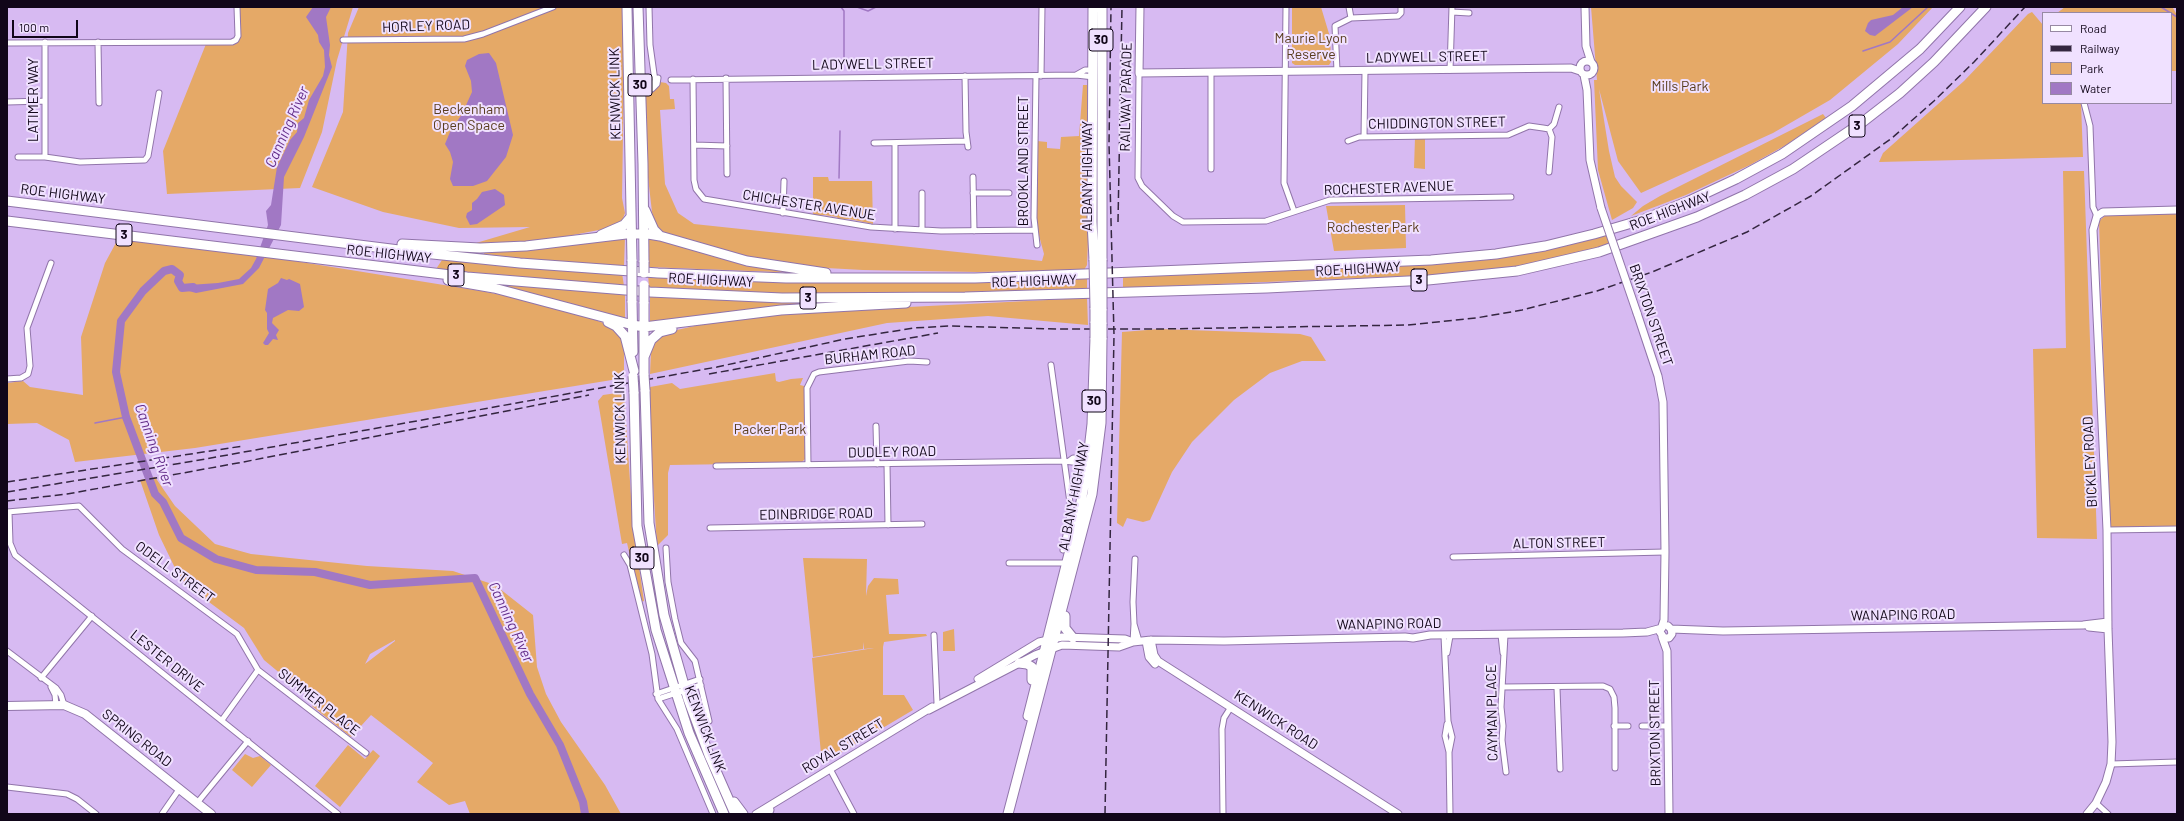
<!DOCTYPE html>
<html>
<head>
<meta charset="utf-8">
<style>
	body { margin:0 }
	#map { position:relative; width:2184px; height:821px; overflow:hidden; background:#d7baf2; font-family:Barlow,sans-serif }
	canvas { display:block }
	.frame { position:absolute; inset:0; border:8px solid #110619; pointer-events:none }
	.legend { position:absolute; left:2042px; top:12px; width:130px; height:92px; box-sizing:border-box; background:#f0e1ff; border:1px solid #9789a3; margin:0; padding:5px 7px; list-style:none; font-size:12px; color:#110619 }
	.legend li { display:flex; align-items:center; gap:8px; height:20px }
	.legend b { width:20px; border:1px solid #9789a3 }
	.scale { position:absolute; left:12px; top:20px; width:66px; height:18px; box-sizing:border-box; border:2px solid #110619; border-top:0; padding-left:5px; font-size:12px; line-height:14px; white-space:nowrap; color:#110619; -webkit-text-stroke:3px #f0e1ff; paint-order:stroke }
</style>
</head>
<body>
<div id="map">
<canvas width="2184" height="821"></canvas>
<div class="frame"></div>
<ul class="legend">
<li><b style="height:5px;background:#fff"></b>Road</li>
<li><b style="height:5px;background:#342640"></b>Railway</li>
<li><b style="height:11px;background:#e5a967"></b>Park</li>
<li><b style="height:11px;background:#a178c4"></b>Water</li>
</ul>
<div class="scale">100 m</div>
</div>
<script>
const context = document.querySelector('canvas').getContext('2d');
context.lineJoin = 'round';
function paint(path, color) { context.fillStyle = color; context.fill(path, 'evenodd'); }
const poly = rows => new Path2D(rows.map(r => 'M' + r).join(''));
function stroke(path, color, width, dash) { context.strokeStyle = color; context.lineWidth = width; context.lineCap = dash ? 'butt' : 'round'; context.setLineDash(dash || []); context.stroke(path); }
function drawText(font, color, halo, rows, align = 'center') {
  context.font = font + ' Barlow,sans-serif'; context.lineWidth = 4; context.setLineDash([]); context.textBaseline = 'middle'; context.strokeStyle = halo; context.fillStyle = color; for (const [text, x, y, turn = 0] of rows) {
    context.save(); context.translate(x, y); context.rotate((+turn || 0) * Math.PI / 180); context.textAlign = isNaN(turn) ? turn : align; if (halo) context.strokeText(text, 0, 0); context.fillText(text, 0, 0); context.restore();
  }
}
paint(poly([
	[239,7,353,7,337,60,322,132,300,188,167,194,163,151,206,44,236,44,240,35],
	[359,7,625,7,622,198,625,213,622,221,609,228,568,236,518,243,476,243,530,227,459,228,383,212,312,187,343,112,348,33],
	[1292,7,1321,7,1330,37,1331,62,1329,65,1295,65,1292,63],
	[1591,7,1933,7,1898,44,1830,100,1773,133,1641,193,1618,161,1599,89,1609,151,1615,177,1621,186,1637,202,1633,208,1612,220,1598,170,1594,80,1597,80],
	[2065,7,2173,8,2177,15,2177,71,2171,71,2171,13,2057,13],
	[2032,12,2043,25,2043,103,2081,103,2083,157,1879,162,1883,153,1964,81,2028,14],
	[660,82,666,83,669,86,670,99,674,99,675,109,660,110,665,184,678,213,694,224,1042,261,1044,254,1037,228,1037,141,1047,142,1047,148,1060,149,1061,137,1079,136,1083,85,1087,85,1087,140,1089,154,1087,211,1089,217,1087,265,1084,270,977,272,863,270,808,267,763,261,657,231,652,212,645,151,645,98,648,93],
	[1823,114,1826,118,1786,145,1750,165,1686,195,1631,216,1643,206,1660,196],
	[1415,138,1425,139,1425,169,1414,168],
	[2063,171,2084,171,2097,539,2037,538,2033,349,2066,348],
	[813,177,828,177,829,181,872,181,873,224,849,219,838,219,837,217,824,215,813,215],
	[1405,205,1406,248,1334,251,1326,206],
	[2177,213,2177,527,2109,529,2099,221,2107,214],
	[1606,233,1611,246,1525,266,1456,274,1123,288,1123,276,1410,265,1482,260,1543,250],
	[625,237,624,266,555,262,484,254,484,250],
	[652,238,802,273,648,267,649,240],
	[118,239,270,257,481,291,553,305,612,326,621,338,624,345,624,378,195,448,75,462,69,440,37,423,7,424,7,383,23,381,30,387,83,395,81,337,105,263],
	[444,257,622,273,624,286,436,269],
	[648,274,792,281,889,283,1087,277,1087,289,889,294,799,294,649,287],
	[494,283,625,294,625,319,494,285],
	[650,295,850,302,650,324],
	[1087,298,1088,325,988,316,887,323,650,374,651,352,657,338,668,332,708,323,770,314],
	[1160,329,1300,334,1311,337,1326,361,1302,361,1270,373,1234,400,1192,442,1172,472,1150,520,1143,522,1127,518,1123,527,1117,523,1122,332],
	[775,373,776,381,779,382,791,379,803,378,800,385,804,386,805,459,801,463,670,465,668,473,668,535,657,546,647,390,650,389,650,387,672,383,680,389],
	[624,392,633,526,644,601,641,602,627,543,622,544,598,401,603,395],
	[155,477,175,506,215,544,251,554,367,566,453,571,495,585,533,615,537,667,546,694,561,722,605,785,621,814,470,814,465,801,449,805,417,782,433,763,371,715,351,737,312,706,325,696,305,694,264,660,244,628,186,585,175,568,159,535,140,480],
	[395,640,395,641,365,664,370,654],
	[803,558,867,559,866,596,868,586,874,578,898,579,899,594,886,595,889,634,926,634,927,636,884,642,883,647,883,695,904,695,913,710,822,764,812,658,874,648,864,649,864,642,863,649,813,657],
	[954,629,955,651,943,651,943,632],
	[348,745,365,759,373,750,380,756,340,807,315,786],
	[245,754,253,758,260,756,271,765,252,787,232,770]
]), '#e5a967');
paint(poly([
	[313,7,331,7,326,17,330,45,329,55,332,67,304,137,284,177,281,225,259,268,243,284,196,293,189,291,182,288,189,285,218,283,239,279,251,268,256,259,268,225,266,211,271,205,277,167,290,140,297,132,298,123,304,118,309,100,323,76,325,67,324,50,319,42,318,35,306,17],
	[1903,7,1913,7,1875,36,1870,35,1865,31,1868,23,1871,20,1893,15],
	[489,53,496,63,513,135,506,157,487,181,473,186,453,186,450,179,453,162,450,152,445,144,450,132,462,114,472,92,471,81,465,66,467,60,479,54],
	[495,189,504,195,505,205,477,224,470,225,466,217,467,213,472,210,472,203,477,199,482,192],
	[281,278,287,280,289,279,300,284,304,307,299,311,288,310,273,318,272,323,279,330,276,335,278,340,273,339,268,345,265,345,263,343,269,333,267,329,267,313,265,310,268,289,278,283]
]), '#a178c4');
stroke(poly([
	[841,7,844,11,844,60],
	[857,7,868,11,876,7],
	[2161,7,2177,17],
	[1863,51,1890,42,1928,7],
	[839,178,840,131],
	[95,423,126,417]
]), '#a178c4', 1.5);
stroke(poly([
	[193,287,182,288,178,281,180,275,172,269,164,271,143,291,121,321,116,372,126,417,155,494,163,502,181,538,216,559,256,570,315,572,370,585,475,578,530,694,560,745,583,802,585,814]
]), '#a178c4', 8);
const street = poly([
	[1286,7,1284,183,1294,211],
	[1349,7,1351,18],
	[1452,12,1469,13],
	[343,40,464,39,483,34,553,7],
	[45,42,45,157],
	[98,42,99,103],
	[7,43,232,42,236,40,238,36,237,7],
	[1450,70,1452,7],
	[1337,71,1335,26,1351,18,1398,16,1401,13,1401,7],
	[1139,73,1138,178,1142,186,1173,216,1183,222,1266,221,1330,200,1511,197],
	[1076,75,1085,70,1094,70],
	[965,76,966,132,968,147],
	[1036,76,1034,218,1037,245],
	[1041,76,1042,7],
	[726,78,727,174],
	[693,79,694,180,696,189,704,199,871,227,941,231,1035,230],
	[671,80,1076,75,1094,77],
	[629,85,652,84,655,81,650,45,649,7],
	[629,91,652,89,657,84,658,78],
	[7,102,45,101],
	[2084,103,2090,126,2093,207,2097,216],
	[1549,129,1554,124,1559,107],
	[1364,137,1365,71],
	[1348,141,1359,137,1508,135,1529,126,1543,128,1549,129,1552,137,1549,172],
	[874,143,967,141],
	[895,143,895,229],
	[694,145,727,146],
	[18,157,45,157,80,162,145,160,148,156,159,93],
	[1211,169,1211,72],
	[973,177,974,231],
	[922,193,922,230],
	[973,193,1009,193],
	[783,213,784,181],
	[1051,365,1071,510,1063,550],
	[7,379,21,378,28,374,30,366,27,328,51,263],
	[876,426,877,464],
	[1069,461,1073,458,1089,458],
	[887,464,888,525],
	[808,465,807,388,814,374,819,372,909,361,927,362],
	[716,466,1064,461,1088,464],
	[7,512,79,506,122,549,237,634,258,670,222,720],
	[9,512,10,543,15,555,338,814],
	[710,528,922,524],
	[2107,530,2177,529],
	[666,548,668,582,675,619,681,643,695,661,709,721],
	[624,555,630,565,652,654,658,699,677,729,713,814],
	[1453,557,1665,552],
	[1135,559,1133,602,1134,624,1139,641],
	[1009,563,1066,563],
	[934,635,937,703],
	[1501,635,1503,653],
	[1505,635,1501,707,1503,726,1502,740,1506,772],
	[1444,636,1448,721,1452,737,1449,752],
	[1133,642,1134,624],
	[7,651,56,688,61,695,64,705],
	[1447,653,1450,636],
	[258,670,366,753],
	[41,678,92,616],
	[51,687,55,695,56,705],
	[1503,687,1603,686,1610,689,1614,697,1615,708,1615,768],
	[1557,688,1560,769],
	[656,694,700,679],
	[658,699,701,685],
	[1447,724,1445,736,1449,752,1450,814],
	[1614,726,1628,726],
	[1642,726,1668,726],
	[2111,764,2177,762],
	[830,769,854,814],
	[7,787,67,794,77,799,96,814],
	[197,803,248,741],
	[2096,803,2108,814],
	[162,814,180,788],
	[1223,814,1222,729,1224,718,1231,707]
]);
const secondary = poly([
	[1140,7,1139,73,1571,68,1580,71],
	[1585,7,1586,46,1591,62],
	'1580 68a7 7 0 1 1 14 0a7 7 0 1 1-14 0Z',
	[1584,75,1587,90,1590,160,1601,208],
	[1637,313,1658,376,1663,402,1665,552,1664,620,1660,632,1664,638,1669,638,1672,634,1671,629,1668,626],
	[2089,627,2108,629],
	[1671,629,1723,631,2083,625,2108,622],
	[1662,637,1667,651,1669,814],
	[1151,640,1154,655,1158,661,1398,814],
	[1146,641,1149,657,1155,664],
	[978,679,1039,642,1062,637,1125,639,1133,642],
	[929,710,1035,655,1062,645,1119,647,1133,642,1151,640,1224,641,1405,637,1413,638,1430,635,1623,633,1647,632,1662,628],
	[756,814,932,707],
	[2087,814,2096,803,2106,782,2111,764,2112,742,2108,629,2107,530,2093,230,2097,216,2103,212,2177,210]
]);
const primary = poly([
	[7,706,64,705,85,714,211,814]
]);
const highway = poly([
	[627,7,632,261],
	[638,7,643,164,644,262],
	[1093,7,1092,222,1094,260],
	[7,201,423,253,520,263,658,273,786,278,975,278,1084,274,1431,260,1496,254,1545,246,1594,234,1642,220,1689,201,1736,179,1782,154,1852,106,1920,49,1960,7],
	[645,210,654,230,660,236],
	[7,221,467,277,650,292,782,298,965,297,1267,288,1428,280,1517,271,1599,252,1697,217,1745,195,1793,169,1864,121,1900,93,1934,62,1986,7],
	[601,235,624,225,630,218],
	[402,244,480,248,526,246,626,234,648,234,660,236,747,261,826,273],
	[1102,260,1102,7],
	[448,280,494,288,633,325,644,327,781,310,906,303],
	[632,301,633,352],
	[644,302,644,375],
	[1095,308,1095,323],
	[608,322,616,326,625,336,634,371],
	[1102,324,1102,309],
	[644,357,651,340,660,332,672,329],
	[645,390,649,523,664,615,688,699,709,755,735,814],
	[634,392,637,526,656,630,689,733,724,814],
	[1065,616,1065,628,1073,638],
	[1019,663,1027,664,1032,667,1032,680],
	[1028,716,1077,522,1086,476,1092,424,1095,338],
	[734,802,743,814],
	[766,814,769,810],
	[1008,814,1092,494,1101,423,1102,338]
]);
stroke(street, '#9175aa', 7);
stroke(secondary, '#9175aa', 9);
stroke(primary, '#9175aa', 10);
stroke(highway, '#9175aa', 11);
stroke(street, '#fff', 5);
stroke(secondary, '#fff', 7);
stroke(primary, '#fff', 8);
stroke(highway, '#fff', 9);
stroke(poly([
	[1118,222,1122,7],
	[709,374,938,333],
	[7,482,243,446],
	[7,492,194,461,717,367,845,339,914,328,948,326,1057,329,1160,329,1408,325,1476,318,1522,310,1597,291,1652,272,1747,232,1811,196,1892,138,1934,101,1974,62,2025,7],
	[7,501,67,494,238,463,589,395],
	[1105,814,1114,335,1109,144,1111,7]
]), '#342640', 1.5, [8, 4]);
const secondaryBridge = poly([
	[1601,208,1637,313]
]);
const highwayBridge = poly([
	[1094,260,1095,308],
	[1102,260,1102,309],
	[632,261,632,301],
	[644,262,644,273],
	[644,285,644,302],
	[1102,324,1102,338],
	[1095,338,1095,323],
	[644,375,645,390],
	[633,376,634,392]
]);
stroke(secondaryBridge, '#9175aa', 9, []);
stroke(highwayBridge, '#9175aa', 11, []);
stroke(secondaryBridge, '#fff', 7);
stroke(highwayBridge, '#fff', 9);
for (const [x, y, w] of [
	[1101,40,24],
	[640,85,24],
	[1857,126,16],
	[124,235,16],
	[456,275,16],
	[1419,280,16],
	[808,298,16],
	[1094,401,24],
	[642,558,24]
]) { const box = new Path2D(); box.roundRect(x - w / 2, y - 11, w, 22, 3); context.fillStyle = '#f0e1ff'; context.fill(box); stroke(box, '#110619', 1); }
drawText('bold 13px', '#110619', null, [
	["30",1101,40],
	["30",640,85],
	["3",1857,126],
	["3",124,235],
	["3",456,275],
	["3",1419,280],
	["3",808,298],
	["30",1094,401],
	["30",642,558]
]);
drawText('14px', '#110619', '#f0e1ff', [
	["HORLEY ROAD",426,26,-2],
	["LADYWELL STREET",1427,57,-1],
	["LADYWELL STREET",873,64,-1],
	["KENWICK LINK",615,94,-91],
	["RAILWAY PARADE",1126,97,-89],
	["LATIMER WAY",33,100,-90],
	["CHIDDINGTON STREET",1437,123,-1],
	["BROOKLAND STREET",1023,161,-90],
	["ALBANY HIGHWAY",1087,176,-90],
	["ROCHESTER AVENUE",1389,188,-2],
	["ROE HIGHWAY",63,194,7],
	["CHICHESTER AVENUE",809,205,9],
	["ROE HIGHWAY",1670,211,-21],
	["ROE HIGHWAY",389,254,6],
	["ROE HIGHWAY",1358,269,-3],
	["ROE HIGHWAY",711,280,3],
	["ROE HIGHWAY",1034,281,-2],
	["BRIXTON STREET",1651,315,71],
	["BURHAM ROAD",870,355,-6],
	["KENWICK LINK",620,418,-91],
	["DUDLEY ROAD",892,452,-1],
	["BICKLEY ROAD",2090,462,-93],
	["ALBANY HIGHWAY",1074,496,-79],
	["EDINBRIDGE ROAD",816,514,-1],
	["ALTON STREET",1559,543,-1],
	["ODELL STREET",175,572,36],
	["WANAPING ROAD",1903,615,-1],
	["WANAPING ROAD",1389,624,-1],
	["LESTER DRIVE",167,661,39],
	["SUMMER PLACE",319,702,38],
	["CAYMAN PLACE",1492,713,-91],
	["KENWICK ROAD",1276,720,33],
	["KENWICK LINK",705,729,69],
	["BRIXTON STREET",1655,733,-91],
	["SPRING ROAD",137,738,38],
	["ROYAL STREET",843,746,-31]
]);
drawText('14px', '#593d1e', '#f0e1ff', [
	["Maurie Lyon",1311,38],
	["Reserve",1311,54],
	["Mills Park",1680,86],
	["Beckenham",469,109],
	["Open Space",469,125],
	["Rochester Park",1373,227],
	["Packer Park",770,429]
]);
drawText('italic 15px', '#642e8a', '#f0e1ff', [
	["Canning River",287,127,-66],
	["Canning River",154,445,70],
	["Canning River",511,622,65]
]);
</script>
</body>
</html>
